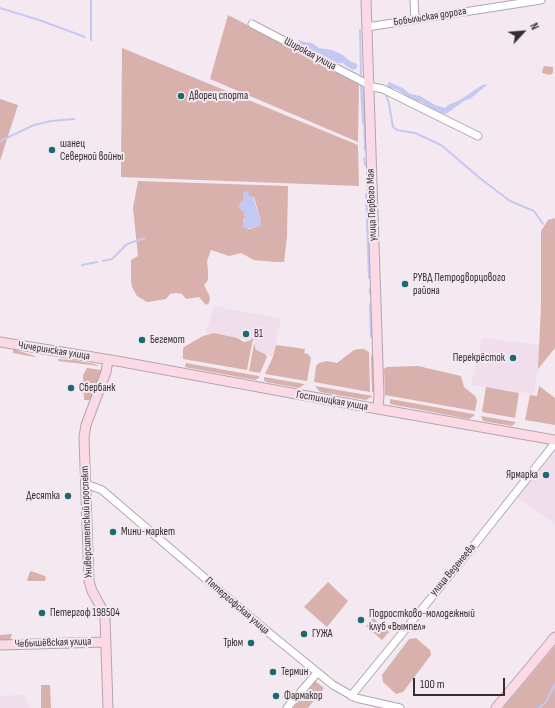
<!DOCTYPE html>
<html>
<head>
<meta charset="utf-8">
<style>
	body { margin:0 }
	#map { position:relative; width:555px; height:708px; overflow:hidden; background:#f4e9f1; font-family:"Sofia Sans Condensed",sans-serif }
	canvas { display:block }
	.north { position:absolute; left:503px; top:12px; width:40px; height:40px; -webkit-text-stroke:3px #f4e9f1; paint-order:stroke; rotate:64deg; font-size:11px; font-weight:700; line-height:16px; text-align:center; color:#322e31 }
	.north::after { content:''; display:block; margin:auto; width:14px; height:18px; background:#322e31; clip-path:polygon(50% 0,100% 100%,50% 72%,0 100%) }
	.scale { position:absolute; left:413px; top:678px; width:92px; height:18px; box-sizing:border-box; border:2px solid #322e31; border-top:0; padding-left:5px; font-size:12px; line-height:14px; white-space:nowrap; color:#322e31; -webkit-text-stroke:3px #f4e9f1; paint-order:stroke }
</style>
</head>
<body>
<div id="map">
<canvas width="555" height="708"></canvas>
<div class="north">N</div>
<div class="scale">100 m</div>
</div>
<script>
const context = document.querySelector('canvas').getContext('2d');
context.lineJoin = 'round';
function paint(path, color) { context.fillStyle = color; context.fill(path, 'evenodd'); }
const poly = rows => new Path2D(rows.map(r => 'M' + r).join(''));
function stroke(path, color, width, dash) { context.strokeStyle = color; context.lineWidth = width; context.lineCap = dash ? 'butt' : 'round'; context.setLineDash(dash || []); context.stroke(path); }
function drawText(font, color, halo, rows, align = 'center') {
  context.font = font + ' "Sofia Sans Condensed",sans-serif'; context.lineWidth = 4; context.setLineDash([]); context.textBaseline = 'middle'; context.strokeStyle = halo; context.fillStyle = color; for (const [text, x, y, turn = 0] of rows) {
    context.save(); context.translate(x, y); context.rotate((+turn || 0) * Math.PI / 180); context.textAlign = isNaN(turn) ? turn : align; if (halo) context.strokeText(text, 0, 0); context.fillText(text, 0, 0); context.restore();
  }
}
paint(poly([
	[214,306,281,319,273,357,255,351,254,342,206,333],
	[482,338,542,345,534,394,471,385],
	[555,451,555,524,517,498],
	[25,695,30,708,0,708,0,696]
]), '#f0deec');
paint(poly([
	[228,15,359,83,358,142,210,79],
	[122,48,358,145,359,186,121,177],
	[544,66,553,67,553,73,550,75,542,73,543,68],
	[0,99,18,105,0,161],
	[138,181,288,186,287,237,284,262,276,262,254,260,241,253,229,256,211,250,207,261,208,271,208,280,204,285,210,297,209,303,206,305,199,297,186,299,182,294,176,293,170,294,166,299,147,302,137,296,132,287,131,281,131,260,138,256,133,208],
	[248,192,248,194,250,197,254,197,261,222,260,225,255,228,248,229,243,221,245,217,244,212,241,209,240,204,243,201,244,196],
	[555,218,555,348,538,369,541,306,541,231,548,220],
	[214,333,237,338,244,342,249,341,253,338,247,370,183,359,183,349,184,347,203,336],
	[254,344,256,350,265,354,267,357,260,373,249,371],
	[276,345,305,349,304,353,308,354,311,358,307,381,265,374,273,357],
	[13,349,35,356,35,357,13,353],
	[358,349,364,349,369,352,370,392,314,382,316,366,319,363,327,361,337,363,354,350],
	[371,355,373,357,374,392,372,392],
	[58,359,74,360,95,364,99,366,58,361],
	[186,363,259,376,259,378,255,380,185,367],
	[418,366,461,376,464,387,475,396,477,400,475,411,385,395,384,369,387,367],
	[87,368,101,370,101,372,91,400,84,400,83,375],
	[264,377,304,384,305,384,299,388,282,385,266,382,264,380],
	[315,386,373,396,366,400,320,392],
	[539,386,555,398,555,425,525,420,530,395,537,396],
	[486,387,519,393,515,418,482,412],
	[390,399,473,414,475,415,469,419,390,404],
	[481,416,516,422,512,426,483,421],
	[31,571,45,576,46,578,45,581,28,581,27,580,30,572],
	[328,582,348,601,327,627,304,607],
	[373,618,389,632,382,640,366,626],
	[12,634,10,640,0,640,0,635],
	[416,638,430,650,431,655,403,692,396,694,383,682,382,675,409,639],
	[555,646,555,708,503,708],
	[315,681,324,688,308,708,293,708],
	[41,685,50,685,51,708,41,708]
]), '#d8b0ac');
paint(poly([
	[297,39,304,42,312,43,319,48,332,50,343,55,350,61,357,64,357,68,353,70,346,66,343,63,338,63,301,44],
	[389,82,403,88,410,94,420,96,435,105,445,108,448,105,460,100,482,85,488,84,470,99,464,101,446,114,440,113,421,102,415,101,396,89,389,88,387,86],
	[247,191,249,191,248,194,250,196,253,197,261,222,261,225,255,228,244,228,243,225,245,217,244,212,238,206,243,201,243,193]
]), '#c4c9f3');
stroke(poly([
	[0,8,39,20,85,37],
	[360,30,361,75],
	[91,40,91,0],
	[361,86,363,123],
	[363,88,365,150],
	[385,92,389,104,393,127,397,130,415,133,441,145,481,179,510,201,534,211,543,224],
	[0,141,34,125,51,121,74,119],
	[364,158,365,165],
	[366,194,369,278],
	[103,261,112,259,127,244,145,238],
	[82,265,97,262],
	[370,288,370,294],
	[370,304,371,337],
	[539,708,546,702,555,684]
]), '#c4c9f3', 2);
const street = poly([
	[414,0,415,19],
	[252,24,373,87,383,89,478,136],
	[367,27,541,0],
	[86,484,102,490,268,632,333,685,356,698,400,708],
	[351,696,471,549,555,443],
	[287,708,317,673]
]);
const secondary = poly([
	[366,0,379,395,378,409],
	[0,342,117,361,378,409,555,440],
	[108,360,106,372,86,425,84,437,89,581,92,591,103,611,105,618,108,708],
	[0,645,106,642],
	[496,708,555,637]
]);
stroke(street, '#b1a6af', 9);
stroke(secondary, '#b1a6af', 11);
stroke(street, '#fff', 7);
stroke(secondary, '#fbdae6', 9);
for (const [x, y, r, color] of [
	[181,96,4,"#1c696f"],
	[52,150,4,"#1c696f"],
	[405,284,4,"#1c696f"],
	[246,334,4,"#1c696f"],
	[142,340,4,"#1c696f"],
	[513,358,4,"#1c696f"],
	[71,388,4,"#1c696f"],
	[546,475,4,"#1c696f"],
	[68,496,4,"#1c696f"],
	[113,532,4,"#1c696f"],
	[42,613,4,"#1c696f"],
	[361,620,4,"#1c696f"],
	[304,634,4,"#1c696f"],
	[251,643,4,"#1c696f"],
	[273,672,4,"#1c696f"],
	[276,696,4,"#1c696f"]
]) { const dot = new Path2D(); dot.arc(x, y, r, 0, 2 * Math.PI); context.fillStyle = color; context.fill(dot); stroke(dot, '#f4e9f1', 1.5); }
drawText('11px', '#322e31', '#f4e9f1', [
	["Бобыльская дорога",430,17,-9],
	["Широкая улица",310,54,28],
	["улица Первого Мая",372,205,-92],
	["Чичеринская улица",54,351,9],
	["Гостилицкая улица",332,401,10],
	["Университетский проспект",87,522,-92],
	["улица Веденеева",453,570,-50],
	["Петергофская улица",237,606,41],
	["Чебышёвская улица",53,643,-2]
]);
drawText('11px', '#322e31', '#f4e9f1', [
	["Дворец спорта",189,96],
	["шанец",60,144],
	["Северной войны",60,157],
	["РУВД Петродворцового",413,278],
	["района",413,291],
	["В1",254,334],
	["Бегемот",150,340],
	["Перекрёсток",505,358,"right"],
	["Сбербанк",79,388],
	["Ярмарка",538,475,"right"],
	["Десятка",60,496,"right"],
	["Мини-маркет",121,532],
	["Петергоф 198504",50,613],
	["Подростково-молодежный",369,614],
	["клуб «Вымпел»",369,627],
	["ГУЖА",312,634],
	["Трюм",243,643,"right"],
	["Термин",281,672],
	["Фармакор",284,696]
], 'left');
</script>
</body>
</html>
